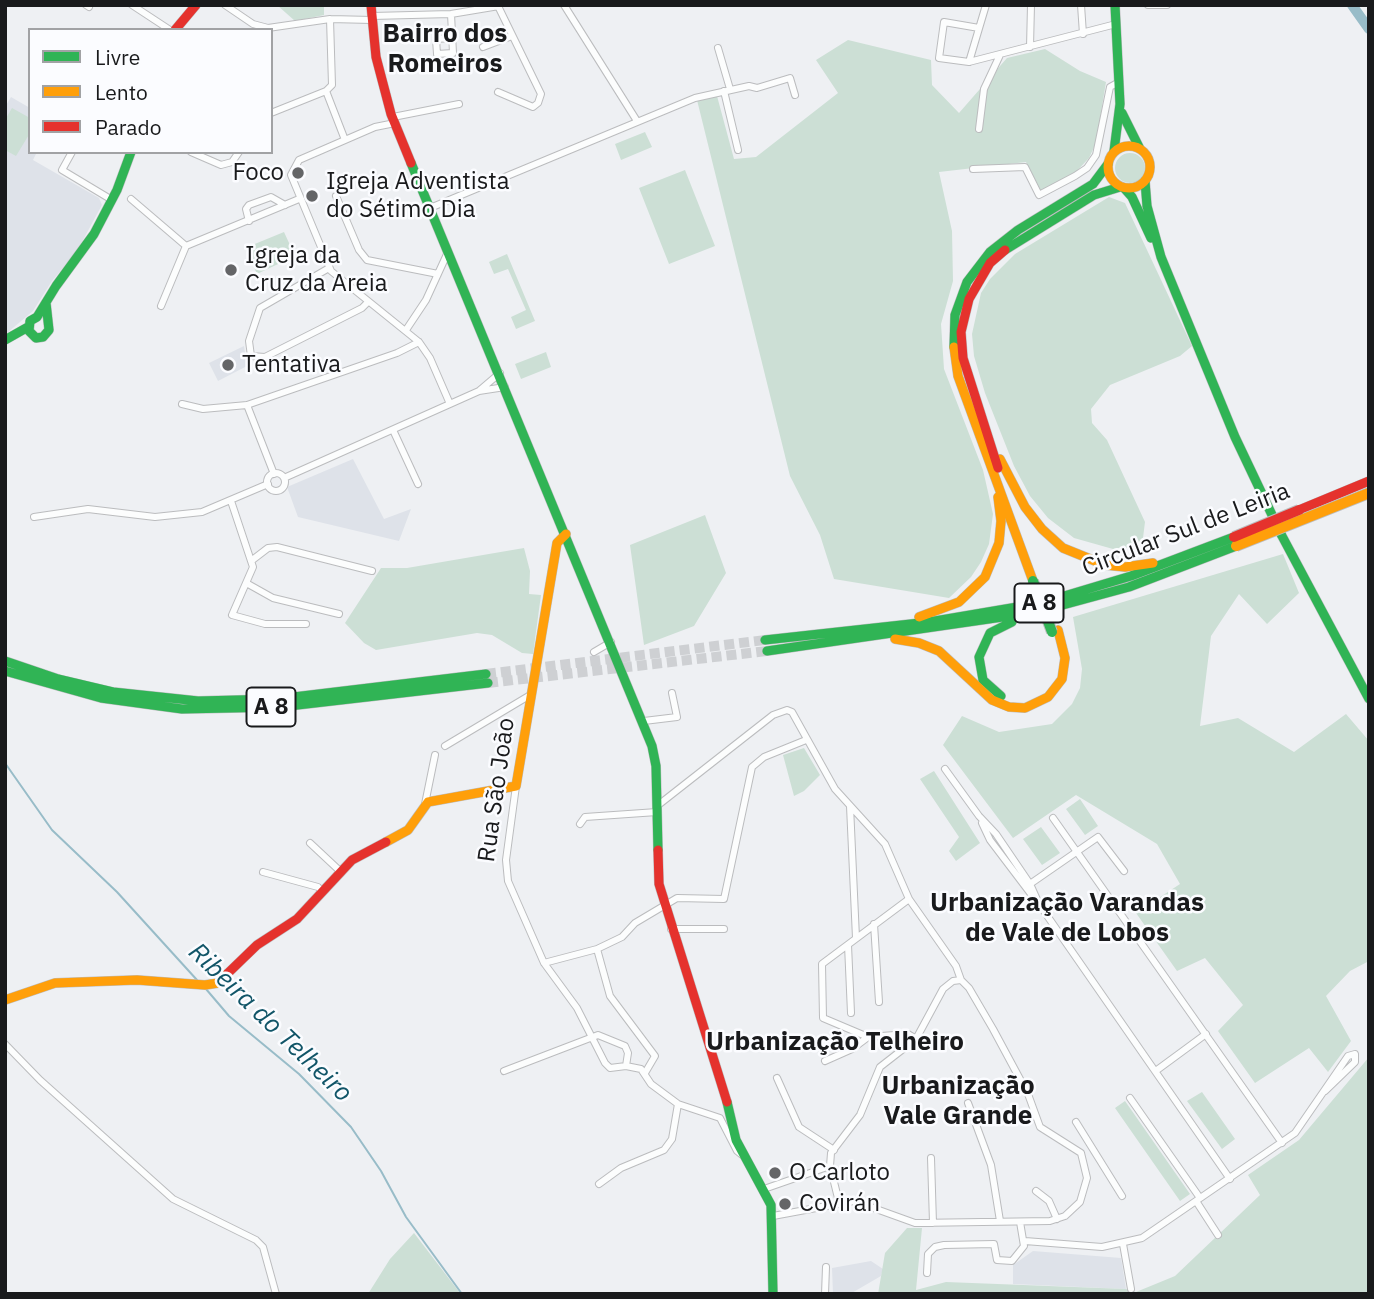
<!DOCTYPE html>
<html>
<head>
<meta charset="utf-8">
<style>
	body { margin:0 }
	#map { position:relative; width:1374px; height:1299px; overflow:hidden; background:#eef0f3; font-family:"IBM Plex Sans",sans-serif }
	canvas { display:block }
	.frame { position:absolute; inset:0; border:7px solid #191a1c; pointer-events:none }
	.legend { position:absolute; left:28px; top:28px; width:245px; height:126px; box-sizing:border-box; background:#fbfcff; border:2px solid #a1a2a4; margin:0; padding:9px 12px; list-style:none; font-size:21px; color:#191a1c }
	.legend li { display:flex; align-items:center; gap:14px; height:35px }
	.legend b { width:35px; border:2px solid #a1a2a4 }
</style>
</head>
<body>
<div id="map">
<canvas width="1374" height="1299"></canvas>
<div class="frame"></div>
<ul class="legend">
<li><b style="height:9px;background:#30b455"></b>Livre</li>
<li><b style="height:9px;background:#ff9f0a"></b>Lento</li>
<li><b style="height:9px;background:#e5322d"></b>Parado</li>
</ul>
</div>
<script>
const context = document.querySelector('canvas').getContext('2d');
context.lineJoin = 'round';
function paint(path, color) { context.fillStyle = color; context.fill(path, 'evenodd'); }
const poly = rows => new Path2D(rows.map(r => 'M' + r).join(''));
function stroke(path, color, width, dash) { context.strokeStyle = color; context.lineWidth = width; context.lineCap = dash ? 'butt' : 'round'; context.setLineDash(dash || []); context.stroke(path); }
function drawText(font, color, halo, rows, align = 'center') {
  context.font = font + ' "IBM Plex Sans",sans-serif'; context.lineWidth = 5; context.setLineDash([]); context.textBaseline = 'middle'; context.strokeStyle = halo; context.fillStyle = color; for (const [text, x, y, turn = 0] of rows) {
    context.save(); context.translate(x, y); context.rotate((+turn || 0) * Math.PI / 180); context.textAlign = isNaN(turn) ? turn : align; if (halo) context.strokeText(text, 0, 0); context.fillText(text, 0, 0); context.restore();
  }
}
paint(poly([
	[11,97,30,108,30,152,37,152,33,160,99,198,102,205,77,251,52,281,33,311,7,333,5,107],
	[244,346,247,366,218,381,209,363],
	[353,459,384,519,411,509,399,541,298,517,287,487],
	[1033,1251,1121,1258,1126,1289,1013,1284,1013,1265],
	[871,1261,883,1269,881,1276,850,1294,833,1294,832,1268]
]), '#dee2e9');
paint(poly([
	[277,5,324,5,324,15,295,21],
	[848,40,931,60,932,85,959,113,1007,58,1045,49,1080,71,1106,82,1096,143,1089,158,1073,175,1040,191,1026,162,939,172,952,231,953,281,941,324,944,369,983,470,993,514,989,544,981,562,971,577,949,598,834,579,820,535,790,476,697,100,717,96,734,159,756,157,838,93,816,60],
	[12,108,30,118,30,133,16,156,5,150,5,120],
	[645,132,652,147,621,160,615,144],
	'1115 168a15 15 0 1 1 30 0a15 15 0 1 1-30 0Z',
	[685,170,715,246,669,264,639,188],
	[1109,197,1125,203,1192,346,1180,356,1110,385,1091,409,1092,423,1107,440,1145,522,1142,546,1113,549,1074,538,1048,518,1030,496,1014,466,985,393,974,356,972,334,981,293,990,279,1015,254],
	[284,232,295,256,257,274,245,248],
	[507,254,535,321,516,329,511,317,526,310,508,269,494,274,489,262],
	[546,352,551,367,521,379,515,364],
	[705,515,726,573,694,626,644,645,630,545],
	[524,548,530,571,529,594,541,595,533,654,522,653,492,635,477,633,376,650,364,643,345,623,381,568,407,568],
	[1283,554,1299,593,1267,624,1239,594,1211,636,1200,726,1238,718,1294,752,1346,714,1369,741,1369,961,1350,971,1326,996,1351,1041,1328,1072,1309,1048,1255,1083,1218,1031,1243,1005,1205,958,1177,971,1136,913,1180,884,1157,844,1076,795,1013,838,943,745,962,716,999,732,1052,724,1072,704,1080,688,1082,669,1073,617],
	[804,748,820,775,804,791,794,796,783,755],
	[934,771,980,843,956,861,949,851,959,837,920,779],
	[1080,799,1098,826,1085,835,1066,809],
	[1041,827,1060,853,1042,865,1023,839],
	[1369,1057,1369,1294,878,1294,885,1253,907,1228,922,1228,916,1290,946,1282,1126,1289,1136,1292,1175,1276,1260,1195,1248,1175,1299,1140],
	[1202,1092,1235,1139,1222,1149,1187,1101],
	[1125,1101,1190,1194,1180,1201,1115,1108],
	[414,1233,460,1293,368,1294,390,1259]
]), '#ccdfd5');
stroke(poly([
	[5,763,52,830,117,892,197,980],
	[206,989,229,1016,299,1074,351,1127,381,1171,406,1217,462,1294]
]), '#98bcc8', 2);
stroke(poly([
	[1352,5,1369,29]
]), '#98bcc8', 10);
stroke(poly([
	[486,674,765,640],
	[488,683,767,651]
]), '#ced0d3', 10, [10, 5]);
const street = poly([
	[86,5,89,7],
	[132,5,170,30],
	[225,5,253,24,268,28,330,19,372,20],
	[564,5,637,121],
	[1081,5,1083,34],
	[1148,5,1167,5],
	[498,6,541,94,538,103,533,107,498,92],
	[451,14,453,53,437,54,436,39,452,38],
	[372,16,451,14,499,6],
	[979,28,944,22,939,58,969,62,1116,24],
	[483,47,512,36],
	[1030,47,1031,5],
	[718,48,730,89],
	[969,62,986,5],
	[326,91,345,140],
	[724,91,738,150],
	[271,113,326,91,332,85,330,19],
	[393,117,459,104],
	[395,123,375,127,299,160,291,175,331,271,419,342,430,358,450,404],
	[979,129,984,89,1000,55],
	[72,152,62,170,112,200],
	[191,152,221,165,232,162,239,152],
	[973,169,1025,167,1039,195,1075,176,1087,168,1096,155,1110,87,1119,82],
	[336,196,359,250,367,260,438,274],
	[131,199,186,246,299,199],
	[430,208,695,98,749,86,757,88,790,78,795,95],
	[249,221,246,209,249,205,271,197,285,205],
	[329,268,260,308,249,341,251,356,265,357,362,308,368,302],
	[161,306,186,246],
	[406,330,426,300,448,252],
	[480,390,500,373],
	[182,404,203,409,247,405,397,353,419,342],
	[247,405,274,474],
	[393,430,418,484],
	'267 482a9 9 0 1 1 18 0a9 9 0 1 1-18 0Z',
	[284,478,479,391,505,387],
	[231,501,253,567,232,615,265,624,306,624],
	[34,517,88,509,155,517,202,512,268,484],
	[251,561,268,548,277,547,372,571],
	[248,584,273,598,339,614],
	[594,652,611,642],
	[644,721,677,717,672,693],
	[445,746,532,694],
	[945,769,979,816,996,834,1030,884,1039,904,1230,1179],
	[516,786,506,860,508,881,544,963,577,1008,605,1063,610,1068,626,1066,641,1069,651,1084,678,1104,720,1118,737,1151,742,1155],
	[425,804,435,755],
	[657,806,773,715,787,710,792,712,835,789,885,844,909,899,956,966,961,980],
	[850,806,856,938],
	[1053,818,1282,1143],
	[982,823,990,840,1037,902],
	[580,824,585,817,657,812],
	[310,843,341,872],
	[263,872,318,887,322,891],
	[1030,884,1098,837,1124,871],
	[874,924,879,1002],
	[671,929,724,929],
	[848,945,851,1013],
	[597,949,610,996,655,1056,645,1073],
	[544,963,597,949,622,937,635,923,677,898,724,899,752,767,764,757,806,740],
	[868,1037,823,1018,822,964,909,899],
	[5,1044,40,1080,173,1199,256,1240,263,1247,276,1294],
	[825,1061,852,1049,868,1037,908,1034,916,1039],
	[1157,1070,1206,1034],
	[504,1071,598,1035,625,1046,628,1053,626,1066],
	[777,1078,799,1127,834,1150],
	[1130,1098,1200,1198],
	[968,1103,991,1165,1000,1221],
	[1076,1122,1122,1196],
	[931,1158,933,1223],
	[599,1184,621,1168,664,1150,672,1139,678,1104],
	[764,1189,830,1166],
	[1036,1191,1049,1201,1057,1219],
	[1196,1201,1218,1235],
	[839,1202,830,1166,831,1153,860,1115,880,1067,916,1039,943,989,953,981,961,980],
	[773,1216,854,1201,915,1223,1050,1221,1065,1216,1080,1202,1087,1178,1081,1153,1040,1127,1028,1094,993,1029,969,988,961,980],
	[1025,1241,1102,1247,1142,1238,1295,1133,1348,1056,1355,1054,1355,1062,1325,1091],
	[1123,1244,1131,1289],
	[927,1273,928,1254,935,1247,944,1245,994,1244,997,1260,1012,1261,1024,1246,1020,1222],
	[825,1294,826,1267]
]);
const fast = poly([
	[1122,113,1139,147],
	[1114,151,1120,104,1115,5],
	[411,163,652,746,656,766,658,850],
	[1145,181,1147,206,1161,257,1235,437,1282,536,1369,699],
	[1124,188,1132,197,1151,238],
	[1005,250,1094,195,1120,187],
	[46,303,49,330,43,337,36,338,29,331,30,321,37,317,56,286,94,234,117,190,131,152],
	[5,340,28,327],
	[954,347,955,315,967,282,990,252,1018,230,1093,184,1108,164],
	[765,640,929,622,1041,603,1131,576,1234,537],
	[767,651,1037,612,1129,587,1236,546],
	[5,661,58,679,113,692,198,701,277,699,486,674],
	[5,671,101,698,182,709,280,707,488,683],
	[1001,696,983,680,979,657,990,633,1012,622],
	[727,1102,736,1140,771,1205,773,1294]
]);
const slow = poly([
	'1108 167a21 21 0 1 1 42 0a21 21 0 1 1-42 0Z',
	[954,347,958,376,1033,581],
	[1000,459,1025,507,1042,529,1063,548,1105,565,1125,567,1153,563],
	[919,617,959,602,985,577,999,543,1001,521,998,497],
	[895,639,919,643,939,651,992,700,1009,707,1025,708,1048,697,1062,679,1065,658,1058,630],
	[386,842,408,830,428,802,516,786,557,543,566,534],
	[5,1000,55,983,137,980,205,985,218,983,227,974]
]);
const jam = poly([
	[371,5,376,57,391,114,411,163],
	[175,30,196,5],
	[998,468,963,358,961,332,969,299,990,263,1005,250],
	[1299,510,1369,481],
	[658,850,659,884,727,1102],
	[227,974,257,945,297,919,352,860,386,842]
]);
stroke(street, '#bbbcbe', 8);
stroke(fast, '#bbbcbe', 10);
stroke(slow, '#bbbcbe', 10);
stroke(jam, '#bbbcbe', 10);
stroke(street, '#fcfdfd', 6);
stroke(fast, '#30b455', 9);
stroke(slow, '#ff9f0a', 9);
stroke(jam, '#e5322d', 9);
const fastBridge = poly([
	[1033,581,1052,632]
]);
const slowBridge = poly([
	[1236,546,1369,493]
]);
const jamBridge = poly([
	[1234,537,1299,510]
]);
stroke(fastBridge, '#bbbcbe', 12, []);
stroke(slowBridge, '#bbbcbe', 12, []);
stroke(jamBridge, '#bbbcbe', 12, []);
stroke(fastBridge, '#30b455', 10);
stroke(slowBridge, '#ff9f0a', 10);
stroke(jamBridge, '#e5322d', 10);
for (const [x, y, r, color] of [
	[298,173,7,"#646567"],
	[312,196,7,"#646567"],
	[231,270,7,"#646567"],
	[228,365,7,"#646567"],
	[775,1173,7,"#646567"],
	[785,1204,7,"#646567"]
]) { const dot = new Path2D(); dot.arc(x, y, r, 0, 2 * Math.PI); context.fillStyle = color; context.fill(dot); stroke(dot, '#fbfcff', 2.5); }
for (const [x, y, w] of [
	[1039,603,49],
	[271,707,49]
]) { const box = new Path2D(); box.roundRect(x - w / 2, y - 19.5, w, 39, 5); context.fillStyle = '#fbfcff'; context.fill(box); stroke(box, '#191a1c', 2); }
drawText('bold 23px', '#191a1c', null, [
	["A 8",1039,603],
	["A 8",271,707]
]);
drawText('24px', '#191a1c', '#fbfcff', [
	["Foco",284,173,"right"],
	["Igreja Adventista",326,182],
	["do Sétimo Dia",326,210],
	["Igreja da",245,256],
	["Cruz da Areia",245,284],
	["Tentativa",242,365],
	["O Carloto",789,1173],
	["Covirán",799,1204]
], 'left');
drawText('24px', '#191a1c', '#fbfcff', [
	["Circular Sul de Leiria",1186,530,-21],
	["Rua São João",497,790,-82]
]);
drawText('bold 26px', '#191a1c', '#fbfcff', [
	["Bairro dos",445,34],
	["Romeiros",445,64],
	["Urbanização Varandas",1067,903],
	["de Vale de Lobos",1067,933],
	["Urbanização Telheiro",835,1042],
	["Urbanização",958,1086],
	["Vale Grande",958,1116]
]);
drawText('italic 26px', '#115568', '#fbfcff', [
	["Ribeira do Telheiro",270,1023,44]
]);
</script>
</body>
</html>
